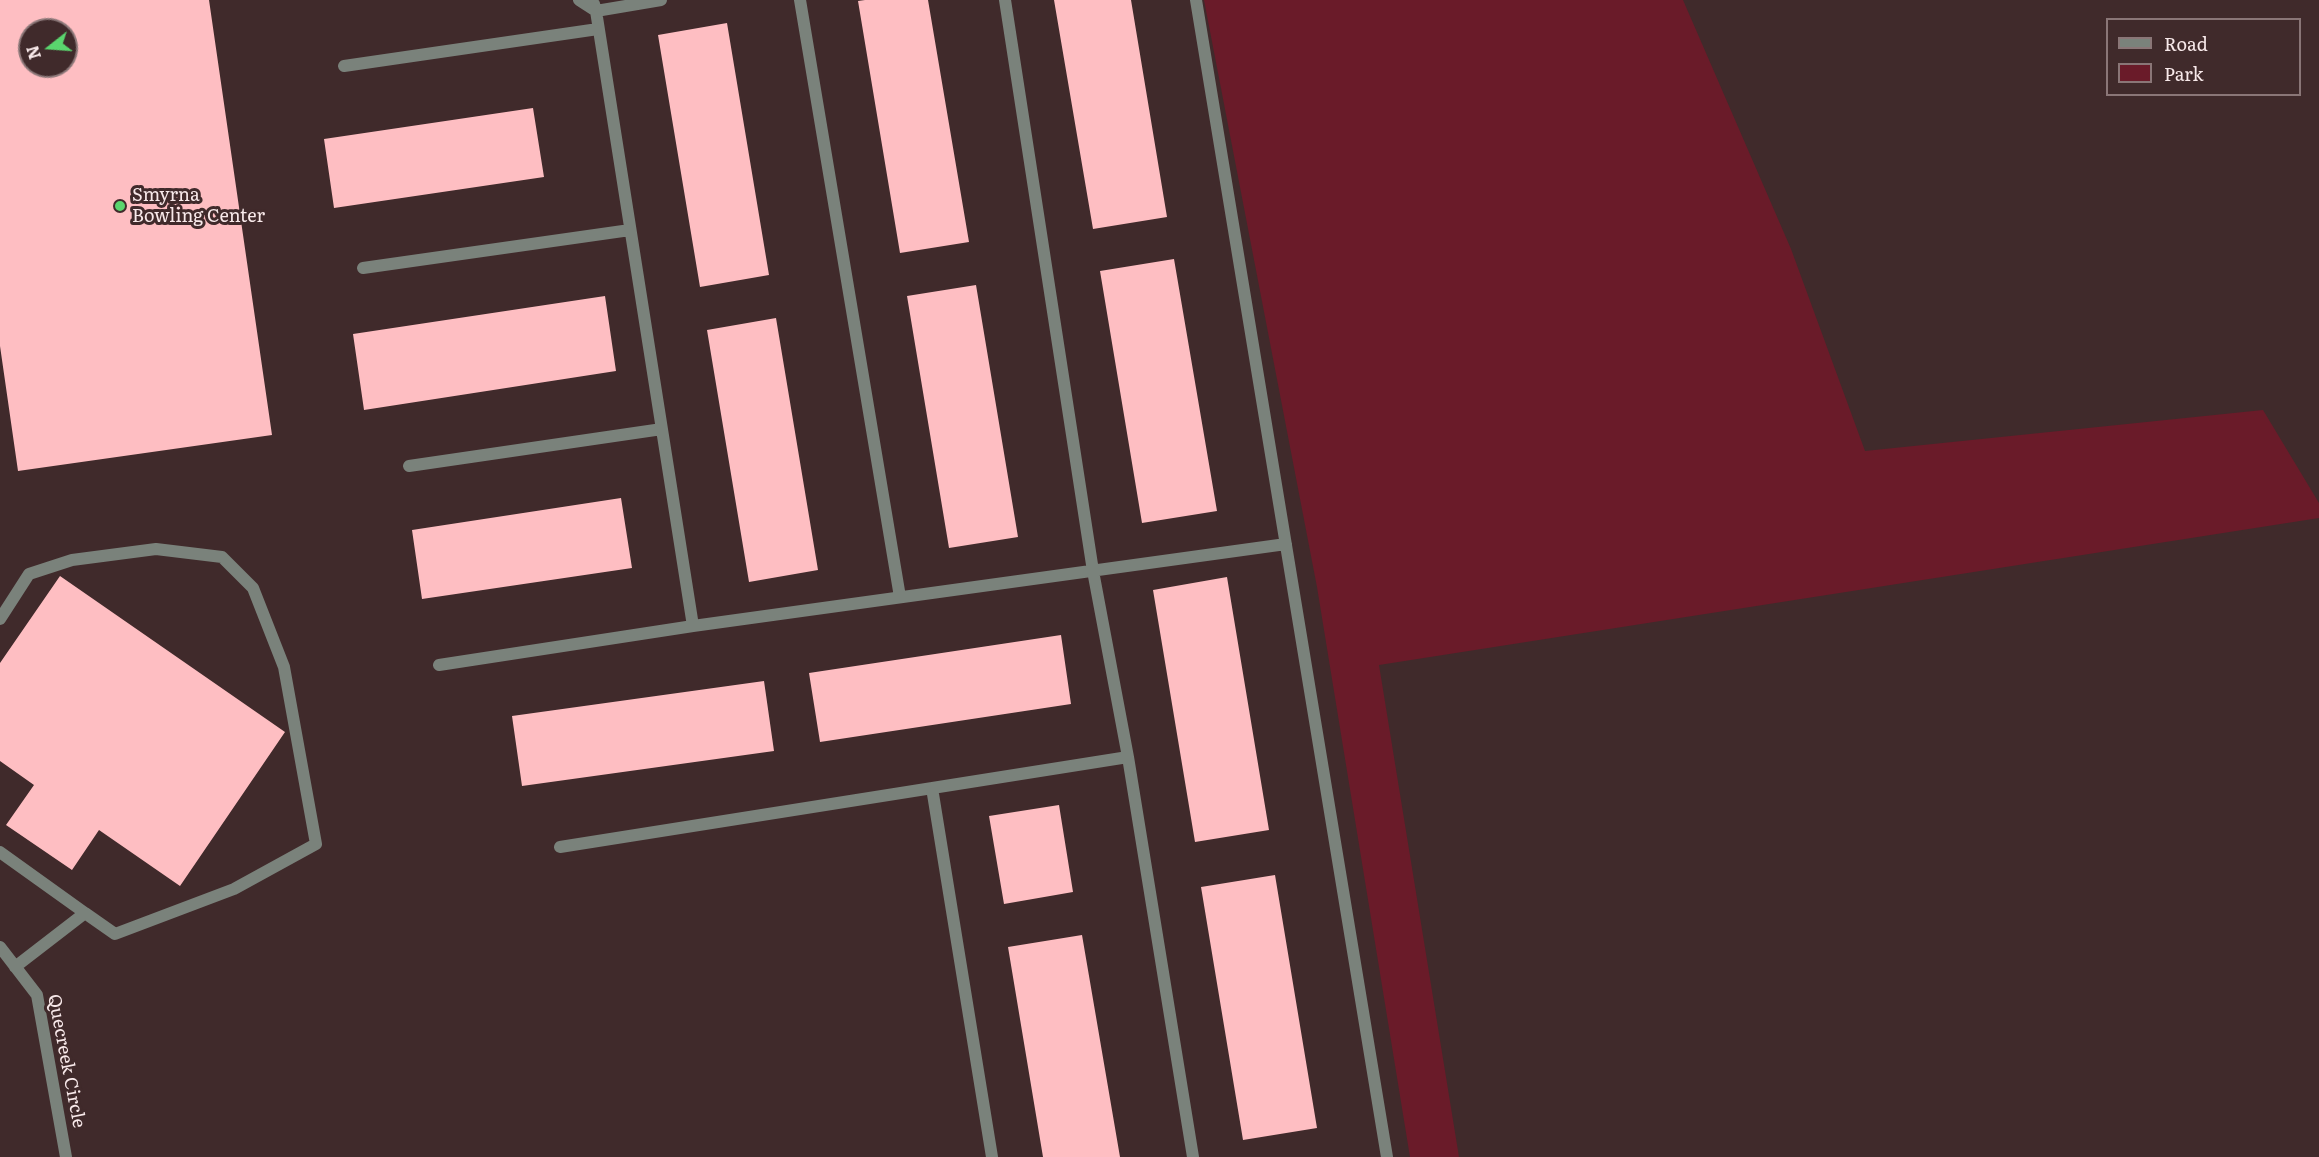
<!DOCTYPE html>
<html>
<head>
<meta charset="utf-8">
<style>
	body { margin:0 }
	#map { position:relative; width:2319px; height:1157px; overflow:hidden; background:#402a2b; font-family:Literata,serif }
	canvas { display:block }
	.legend { position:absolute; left:2106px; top:18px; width:195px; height:78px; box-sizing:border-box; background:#402a2b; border:2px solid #8a7677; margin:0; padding:8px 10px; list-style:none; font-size:18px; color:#f8e9ea }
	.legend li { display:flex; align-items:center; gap:12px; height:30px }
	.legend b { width:30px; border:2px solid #8a7677 }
	.north { position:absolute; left:18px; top:18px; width:60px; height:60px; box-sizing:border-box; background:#402a2b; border:2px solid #8a7677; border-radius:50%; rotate:253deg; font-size:16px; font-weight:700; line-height:24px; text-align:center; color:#f8e9ea }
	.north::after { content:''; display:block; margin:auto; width:21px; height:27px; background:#5ad56e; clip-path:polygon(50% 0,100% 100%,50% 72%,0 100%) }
</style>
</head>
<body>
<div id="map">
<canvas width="2319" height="1157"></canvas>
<ul class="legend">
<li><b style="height:8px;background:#7a827b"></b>Road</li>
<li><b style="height:16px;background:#6a1b29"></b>Park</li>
</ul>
<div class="north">N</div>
</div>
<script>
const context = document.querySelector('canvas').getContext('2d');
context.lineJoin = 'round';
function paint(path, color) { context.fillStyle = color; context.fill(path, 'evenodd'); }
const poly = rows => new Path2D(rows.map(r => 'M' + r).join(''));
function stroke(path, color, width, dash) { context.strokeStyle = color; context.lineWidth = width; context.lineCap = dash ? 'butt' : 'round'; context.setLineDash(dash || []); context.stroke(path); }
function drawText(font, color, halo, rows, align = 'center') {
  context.font = font + ' Literata,serif'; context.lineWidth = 6; context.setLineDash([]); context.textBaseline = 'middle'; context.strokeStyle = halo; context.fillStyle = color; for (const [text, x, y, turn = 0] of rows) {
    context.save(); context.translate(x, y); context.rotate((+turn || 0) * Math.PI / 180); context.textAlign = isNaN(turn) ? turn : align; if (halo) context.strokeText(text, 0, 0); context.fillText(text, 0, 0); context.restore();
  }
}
paint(poly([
	[1204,0,1683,0,1791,249,1865,451,2263,410,2319,503,2319,518,1379,665,1459,1157,1410,1157,1317,587]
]), '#6a1b29');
paint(poly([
	[0,0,209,0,272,435,18,471,0,346],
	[30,30,66,30,66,66,30,66],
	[865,0,928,0,969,242,900,253,858,1],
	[1054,0,1131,0,1167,217,1093,229],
	[727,23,769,275,700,287,658,35],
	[533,108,544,177,334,208,324,139],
	[1174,259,1217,511,1142,523,1100,271],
	[976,285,1018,537,949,548,907,296],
	[605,296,616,371,364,410,353,334],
	[776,318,818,570,749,582,707,330],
	[621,498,632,568,422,599,412,530],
	[60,576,285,732,180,886,99,830,72,870,6,825,34,785,0,761,0,663],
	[1227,577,1269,830,1195,842,1153,590],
	[1061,635,1071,704,820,742,809,673],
	[764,681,774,751,522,786,512,716],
	[1059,805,1073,892,1004,904,989,816],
	[1275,875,1317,1128,1243,1140,1201,887],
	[1082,935,1120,1157,1043,1157,1008,947]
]), '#febec2');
stroke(poly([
	[0,619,29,574,72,560,156,549,222,557,253,588,284,667,316,844,234,889,115,934,85,913],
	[0,852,85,913,15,967],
	[0,947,37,995,66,1157]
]), '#7a827b', 12);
stroke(poly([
	[579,0,596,11,693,626,1286,544],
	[800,0,900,597],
	[1005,0,1093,571,1128,757,1193,1157],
	[1196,0,1387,1157],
	[594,4,596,11,661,0],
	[344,66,598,29],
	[363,268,630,230],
	[409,466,662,429],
	[439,665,693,626],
	[932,788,992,1157],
	[560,847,1128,757]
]), '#7a827b', 12);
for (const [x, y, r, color] of [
	[120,206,6,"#5ad56e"]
]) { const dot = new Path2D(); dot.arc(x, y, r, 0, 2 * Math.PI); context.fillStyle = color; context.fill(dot); stroke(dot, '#402a2b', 2); }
drawText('18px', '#f8e9ea', '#402a2b', [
	["Smyrna",132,196],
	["Bowling Center",132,217]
], 'left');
drawText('18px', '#f8e9ea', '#402a2b', [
	["Quecreek Circle",66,1061,79]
]);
</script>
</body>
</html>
